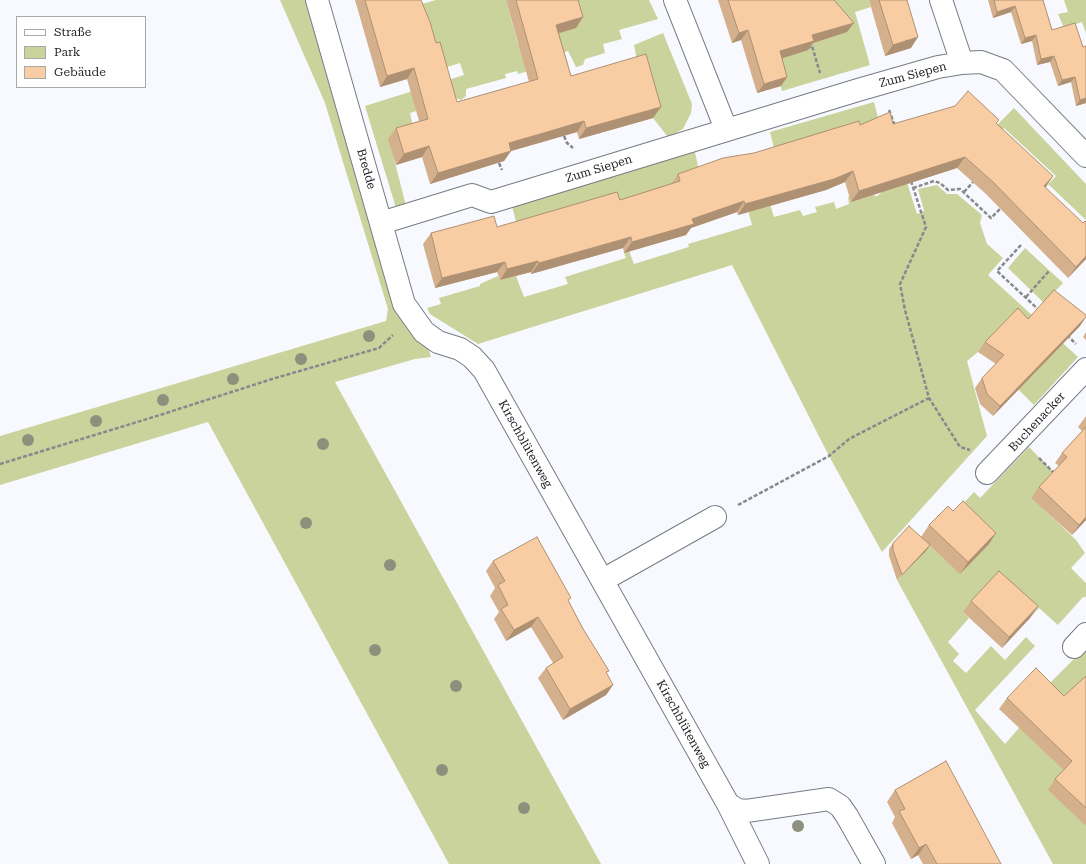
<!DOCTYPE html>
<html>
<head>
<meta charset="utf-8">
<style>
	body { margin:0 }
	#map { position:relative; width:1086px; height:864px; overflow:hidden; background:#f7f9fe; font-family:"Roboto Serif",serif }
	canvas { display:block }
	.legend { position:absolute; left:16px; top:16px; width:130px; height:72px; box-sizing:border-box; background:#fff; border:1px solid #a7a8a9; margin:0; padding:5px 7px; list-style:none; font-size:12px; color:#222528 }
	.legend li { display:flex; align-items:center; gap:8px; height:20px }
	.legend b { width:20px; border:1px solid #a7a8a9 }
</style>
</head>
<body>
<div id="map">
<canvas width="1086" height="864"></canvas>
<ul class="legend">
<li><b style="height:5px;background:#fff"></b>Straße</li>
<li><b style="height:11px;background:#c9d39b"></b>Park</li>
<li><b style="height:11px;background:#f8cda4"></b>Gebäude</li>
</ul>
</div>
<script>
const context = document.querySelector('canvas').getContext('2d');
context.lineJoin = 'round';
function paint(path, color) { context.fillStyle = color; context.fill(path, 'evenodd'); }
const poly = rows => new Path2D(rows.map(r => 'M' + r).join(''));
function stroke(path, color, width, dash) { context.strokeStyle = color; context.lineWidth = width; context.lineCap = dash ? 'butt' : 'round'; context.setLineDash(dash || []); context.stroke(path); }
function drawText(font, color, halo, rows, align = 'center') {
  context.font = font + ' "Roboto Serif",serif'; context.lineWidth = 3; context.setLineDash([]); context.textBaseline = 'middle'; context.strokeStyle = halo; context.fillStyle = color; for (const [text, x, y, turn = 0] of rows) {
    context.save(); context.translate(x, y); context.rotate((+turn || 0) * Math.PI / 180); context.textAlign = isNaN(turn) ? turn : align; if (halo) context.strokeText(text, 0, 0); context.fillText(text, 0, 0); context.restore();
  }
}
paint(poly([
	[280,0,317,0,431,357,415,359,335,382,601,864,449,864,208,422,0,485,0,436,386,321,388,309,325,103],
	[436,0,506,0,518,44,568,0,649,0,658,19,619,30,622,39,603,44,605,53,585,59,583,65,576,67,568,51,561,53,563,61,518,74,517,71,505,74,506,78,466,89,466,96,461,100,456,98,445,100,445,102,410,113,414,131,389,139,406,206,396,208,365,106,464,75,460,63,438,70,418,5],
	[746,0,869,0,871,7,855,12,870,65,782,91,765,32],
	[1064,0,1086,0,1086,33,1082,22,1064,28,1058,14,1068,12],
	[663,33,692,104,691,113,683,129,668,137,653,118,638,65,634,45],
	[874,102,880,125,776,156,770,132],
	[1014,108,1086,184,1086,220,1048,184,1056,176,1004,128,997,136,991,131],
	[891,132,917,214,924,211,918,189,937,185,947,194,957,194,982,215,980,223,987,244,1003,258,988,275,1078,357,1034,405,1018,389,1051,355,978,352,967,361,987,436,882,552,829,456,732,265,478,344,430,314,427,308,441,304,439,298,480,286,480,284,498,276,500,280,516,276,524,297,568,284,565,277,626,258,624,253,629,251,634,264,689,247,688,244,752,225,748,210,770,204,774,217,800,210,803,216,817,212,815,207,834,202,836,209,849,204,848,197,872,189,875,196,877,196,881,193,879,187],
	[695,152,700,176,673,192,518,229,512,206],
	[1025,248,1063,283,1044,303,1008,268],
	[1029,447,1054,473,1032,498,1076,540,1085,553,1071,568,1086,583,1086,597,1083,597,1058,625,1039,608,1030,618,963,612,969,618,948,642,959,654,953,661,966,673,991,646,1005,660,1026,637,1035,646,975,710,1005,744,1019,728,1041,692,1086,647,1086,864,1053,864,897,580,918,559,916,542,921,537,960,573,988,544,955,512,974,492,980,498]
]), '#c9d39b');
const street = poly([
	[317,0,404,304,424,332,438,342,460,349,472,357,484,370,728,804,758,864],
	[675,0,726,129],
	[941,0,962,63],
	[381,223,472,195,491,202,858,90,938,67,962,63,981,62,1003,70,1086,156],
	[987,473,1086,369],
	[603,580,715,517],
	[1074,647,1086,634],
	[728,804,738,810,746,811,829,799,840,806,847,816,874,864]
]);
stroke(street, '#767c85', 24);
stroke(poly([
	[807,48,812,46,820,73],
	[889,110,895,126],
	[564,136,567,143,573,148],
	[499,163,502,170],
	[911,181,926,227,900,284,905,310,929,398,960,447,970,450],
	[913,188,934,181,940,183,948,190,960,189,991,218,1001,208],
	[964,192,973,182],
	[1021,245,997,271,1039,310],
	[1026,297,1049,271],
	[1067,335,1076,344],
	[1039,458,1054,473],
	[0,464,160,415,272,379,379,348,393,335],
	[738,505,829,456,849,439,929,398]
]), '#87898d', 2.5, [4, 2]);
stroke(street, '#fff', 22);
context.fillStyle = '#8c907c';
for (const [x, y] of [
	[369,336],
	[301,359],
	[233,379],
	[163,400],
	[96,421],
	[28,440],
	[323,444],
	[306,523],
	[390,565],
	[375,650],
	[456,686],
	[442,770],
	[524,808],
	[798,826]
]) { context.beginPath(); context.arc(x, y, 6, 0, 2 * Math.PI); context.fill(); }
paint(poly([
	[355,0,421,0,457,102,529,82,506,0,578,0,583,17,576,28,559,33,571,76,653,118,579,139,577,132,539,143,511,151,504,161,430,184,422,157,396,165,388,139,396,128,419,121,407,79,380,87],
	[718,0,834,0,847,32,813,43,808,50,782,58,787,77,781,86,757,93,741,40,732,43],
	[869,0,907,0,911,48,885,56],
	[988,0,1043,0,1052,30,1083,47,1086,46,1086,103,1076,106,1071,82,1058,86,1050,62,1037,65,1032,41,1021,44,1011,12,993,18],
	[893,124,996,124,1045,187,1086,259,1068,278,986,194,957,168,851,202,845,182,826,190,738,215,737,212,691,228,686,235,624,253,623,248,531,274,531,272,500,280,497,272,435,288,423,244,431,233,497,227,620,200,672,183,678,174,754,153,860,125],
	[1028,319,1080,326,993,416,980,404,975,388,982,378,996,364,978,352,985,342],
	[1086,332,1086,340,1083,337],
	[1086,416,1086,520,1072,535,1031,498,1039,487,1059,466,1055,463,1062,453,1082,431,1078,427],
	[953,511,989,544,960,574,921,537,929,525],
	[893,543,926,551,897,580,889,556,889,549],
	[493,561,569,602,613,685,606,695,563,720,538,678,546,668,553,663,531,627,506,641,494,619,499,612,490,596,495,588,486,571],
	[971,601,1030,618,1002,648,963,612],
	[1086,676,1086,824,1085,825,1048,790,1055,779,1064,770,999,709,1007,698,1064,696],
	[895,790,1001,864,923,864,918,855,911,859,892,823,895,817,887,802]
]), '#d5b08d');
paint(poly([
	[1015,6,1011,12,993,18,997,12],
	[583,17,576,28,549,36,556,25],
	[854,23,847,32,813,43,808,50,774,61,780,51,812,35],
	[748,30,741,40,732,43,739,33],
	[1036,35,1032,41,1021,44,1025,38],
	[918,37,911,48,885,56,893,45],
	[1054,56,1050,62,1037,65,1041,59],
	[414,68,407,79,380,87,387,76],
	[787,77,781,86,757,93,764,84],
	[1075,77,1071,82,1058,86,1062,80],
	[1086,98,1086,103,1076,106,1080,100],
	[661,107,653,118,579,139,586,128],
	[584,121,577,132,511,151,504,161,430,184,438,173,509,143],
	[429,146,422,157,396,165,404,154],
	[965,157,957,168,851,202,859,191],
	[853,171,845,182,826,190,738,215,745,204],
	[1053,176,1046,187,1036,197,1044,186],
	[744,201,737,212,691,228,686,235,624,253,632,242,692,219],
	[631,237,623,248,531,274,539,263],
	[1086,256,1086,259,1068,278,1076,267],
	[538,261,531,272,500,280,507,269],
	[505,262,497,272,435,288,442,278],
	[1086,317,1080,326,993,416,1000,406],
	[1086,517,1086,520,1072,535,1079,525],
	[996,533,989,544,960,574,968,562],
	[930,545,926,551,897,580,902,575],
	[1038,606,1030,618,1002,648,1009,637],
	[538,617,531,627,506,641,514,630],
	[613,685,606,695,563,720,570,709],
	[926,844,918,855,911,859,919,848]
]), '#ae9073');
const building = poly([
	[365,0,421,0,430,22,436,43,440,42,457,102,538,79,516,0,578,0,583,17,556,25,571,76,646,54,661,107,586,128,584,121,547,132,509,143,511,151,438,173,429,146,404,154,396,128,428,119,414,68,387,76,365,0],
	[728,0,834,0,854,23,812,35,814,41,780,51,787,77,764,84,748,30,739,33,728,0],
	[879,0,907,0,918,37,893,45,879,0],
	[994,0,1043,0,1052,30,1075,23,1083,47,1086,46,1086,98,1080,100,1075,77,1062,80,1054,56,1041,59,1036,35,1025,38,1015,6,997,12,994,0],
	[968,91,999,120,996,123,1053,176,1044,186,1083,223,1085,221,1086,222,1086,256,1076,267,994,183,965,157,859,191,853,171,834,179,745,204,744,201,692,219,694,224,632,242,631,237,539,263,538,261,507,269,505,262,442,278,431,233,494,216,497,227,617,192,620,200,680,181,678,174,723,158,754,153,859,121,860,125,890,112,893,124,955,106,968,91],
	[1054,290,1086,315,1086,317,1000,406,987,394,982,378,1004,355,985,342,1018,308,1028,319,1054,290],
	[1086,427,1086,517,1079,525,1039,487,1067,457,1062,453,1086,427],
	[963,501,996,533,968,562,929,525,948,506,953,511,963,501],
	[909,526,930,545,902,575,893,550,893,543,909,526],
	[537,537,571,598,568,600,582,627,609,671,606,672,613,685,570,709,546,668,563,657,538,617,514,630,501,609,508,605,498,585,505,581,493,561,537,537],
	[999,571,1038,606,1009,637,971,601,999,571],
	[1036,668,1064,696,1086,676,1086,808,1055,779,1072,761,1007,698,1036,668],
	[946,761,1001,864,937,864,926,844,919,848,899,811,905,809,895,790,946,761]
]);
paint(building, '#f8cda4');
stroke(building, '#ae9073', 1);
drawText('12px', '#222528', '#fff', [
	["Zum Siepen",913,75,-15],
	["Bredde",366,169,74],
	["Zum Siepen",599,169,-17],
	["Buchenacker",1037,422,-47],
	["Kirschblütenweg",525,444,61],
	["Kirschblütenweg",683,724,61]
]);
</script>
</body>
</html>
